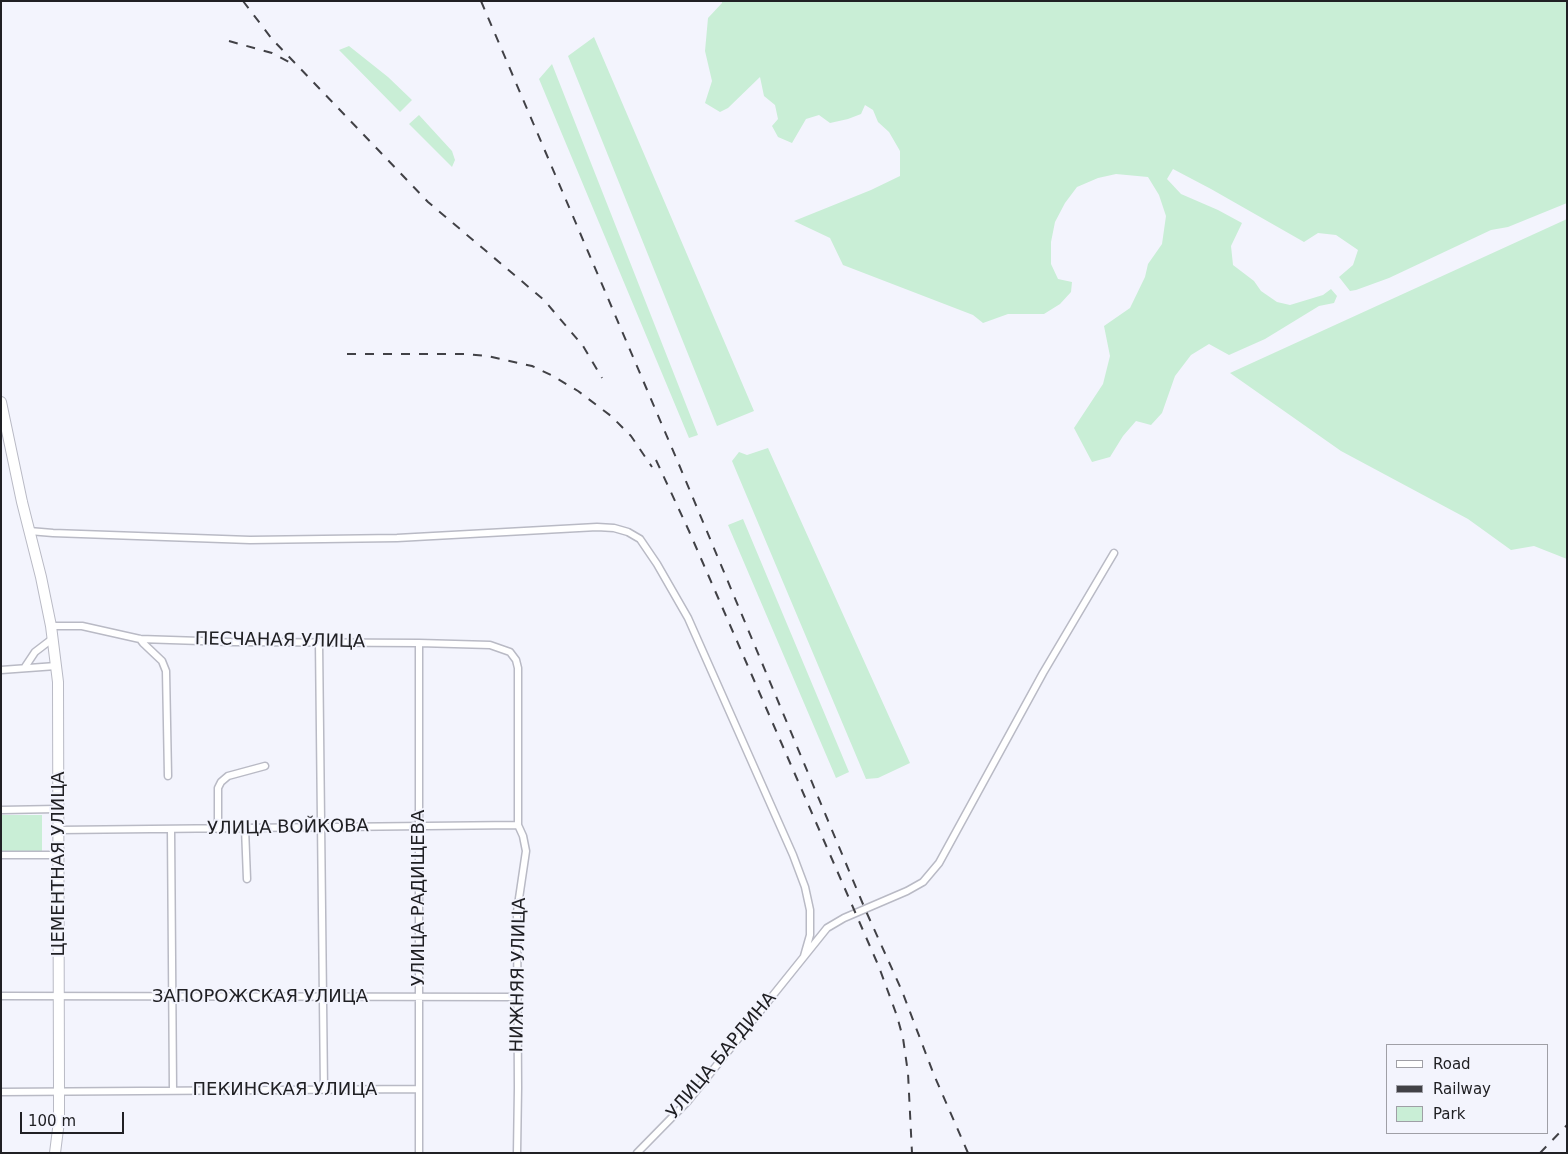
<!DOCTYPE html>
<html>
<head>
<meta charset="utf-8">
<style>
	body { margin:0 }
	#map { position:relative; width:1568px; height:1154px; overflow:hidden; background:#f3f4fd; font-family:"DejaVu Sans",sans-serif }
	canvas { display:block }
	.frame { position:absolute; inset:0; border:2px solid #202024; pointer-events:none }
	.legend { position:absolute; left:1386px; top:1044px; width:162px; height:90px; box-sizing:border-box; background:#f3f4fd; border:1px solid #9f9fa6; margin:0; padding:6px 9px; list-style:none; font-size:15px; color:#202024 }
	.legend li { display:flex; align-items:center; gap:10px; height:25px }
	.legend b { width:25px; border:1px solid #9f9fa6 }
	.scale { position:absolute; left:20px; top:1112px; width:104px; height:22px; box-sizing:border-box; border:2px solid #202024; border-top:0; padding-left:6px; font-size:15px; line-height:18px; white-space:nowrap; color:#202024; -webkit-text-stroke:4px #f3f4fd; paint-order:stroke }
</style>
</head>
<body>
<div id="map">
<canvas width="1568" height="1154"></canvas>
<div class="frame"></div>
<ul class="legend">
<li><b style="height:6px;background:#fff"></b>Road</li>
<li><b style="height:6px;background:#414146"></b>Railway</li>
<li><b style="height:14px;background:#c9eed6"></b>Park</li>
</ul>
<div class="scale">100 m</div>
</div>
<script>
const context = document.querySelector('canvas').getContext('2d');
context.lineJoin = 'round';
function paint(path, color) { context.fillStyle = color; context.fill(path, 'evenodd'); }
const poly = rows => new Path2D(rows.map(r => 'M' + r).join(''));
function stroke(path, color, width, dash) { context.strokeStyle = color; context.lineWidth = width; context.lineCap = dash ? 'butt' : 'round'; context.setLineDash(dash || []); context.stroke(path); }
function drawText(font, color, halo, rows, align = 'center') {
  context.font = font + ' "DejaVu Sans",sans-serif'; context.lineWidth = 4; context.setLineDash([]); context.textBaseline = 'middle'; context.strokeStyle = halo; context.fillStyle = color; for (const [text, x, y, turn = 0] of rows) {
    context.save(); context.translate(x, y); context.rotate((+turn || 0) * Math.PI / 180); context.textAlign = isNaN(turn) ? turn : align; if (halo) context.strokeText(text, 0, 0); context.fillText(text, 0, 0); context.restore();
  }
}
paint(poly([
	[722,1,1567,1,1567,203,1508,227,1491,230,1389,278,1356,290,1350,291,1339,277,1353,265,1358,250,1336,235,1318,233,1304,242,1211,189,1173,169,1167,179,1181,194,1218,210,1242,223,1231,246,1233,265,1254,281,1261,291,1277,302,1290,305,1323,295,1331,289,1337,296,1334,303,1319,306,1265,339,1229,355,1209,344,1191,355,1175,376,1162,413,1151,425,1136,421,1123,436,1110,457,1092,462,1074,428,1103,384,1110,356,1104,326,1130,308,1145,277,1148,264,1162,244,1166,216,1159,195,1148,177,1116,174,1098,178,1077,187,1065,203,1055,222,1051,242,1051,264,1058,279,1072,282,1071,292,1060,304,1044,314,1008,314,983,323,973,315,843,265,830,238,794,221,871,190,900,176,900,151,889,132,878,122,873,110,865,105,861,114,848,119,830,123,819,115,806,119,792,143,778,137,772,126,778,119,775,105,764,96,760,77,728,108,720,112,705,103,712,81,705,51,708,18,722,3],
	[594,37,754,411,717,426,568,56],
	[349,46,388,77,412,100,400,112,339,50],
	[552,64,698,435,689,438,539,79],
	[419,115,452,151,455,160,452,167,409,124],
	[1567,219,1567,559,1534,546,1511,550,1468,519,1341,451,1230,373],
	[768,448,910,763,878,778,866,779,732,461,739,452,747,455],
	[743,519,849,772,836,778,728,525],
	[1,815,42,815,42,851,1,852]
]), '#c9eed6');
const minor = poly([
	[29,531,53,533,250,540,397,538,597,527,614,528,628,532,640,539,657,564,688,618,793,855,805,887,810,910,810,935,804,956],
	[51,626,82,626,140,639,231,642,419,643,490,645,510,652,516,660,518,668,518,825,523,836,526,851,517,912,518,1088,517,1153],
	[140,639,143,643,162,661,166,671,168,776],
	[319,642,324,1090],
	[25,667,35,652,52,639],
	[1,670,56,666],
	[1,810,58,809],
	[245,828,247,879],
	[171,829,173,1090],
	[218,829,218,788,221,782,228,776,265,766],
	[59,830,518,825],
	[1,855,59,855],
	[1,996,518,997],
	[1,1092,419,1089],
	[419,1153,419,643],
	[637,1153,688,1101,827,928,844,918,907,891,923,882,939,863,1043,673,1114,553]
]);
const primary = poly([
	[1,402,22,502,41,577,51,626,58,682,59,1091,59,1121,55,1153]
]);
stroke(minor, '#b9bac5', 9);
stroke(primary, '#b9bac5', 12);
stroke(minor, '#fff', 6);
stroke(primary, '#fff', 10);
stroke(poly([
	[243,1,272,39,428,202,544,300,583,346,602,378],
	[481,1,680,467,865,909,902,991,934,1075,968,1153],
	[229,41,272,53,291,63],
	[347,354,466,354,487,356,532,366,551,375,578,391,611,416,631,436,652,467],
	[656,460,689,531,879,967,897,1016,903,1038,908,1073,912,1153],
	[1540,1153,1567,1125]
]), '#414146', 2, [9, 9]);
drawText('18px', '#202024', '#f3f4fd', [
	["ПЕСЧАНАЯ УЛИЦА",280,641,1],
	["УЛИЦА ВОЙКОВА",288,828,-1],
	["ЦЕМЕНТНАЯ УЛИЦА",59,864,-90],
	["УЛИЦА РАДИЩЕВА",419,898,-90],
	["НИЖНЯЯ УЛИЦА",519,975,-89],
	["ЗАПОРОЖСКАЯ УЛИЦА",260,997],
	["УЛИЦА БАРДИНА",722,1056,-50],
	["ПЕКИНСКАЯ УЛИЦА",285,1090]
]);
</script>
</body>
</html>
